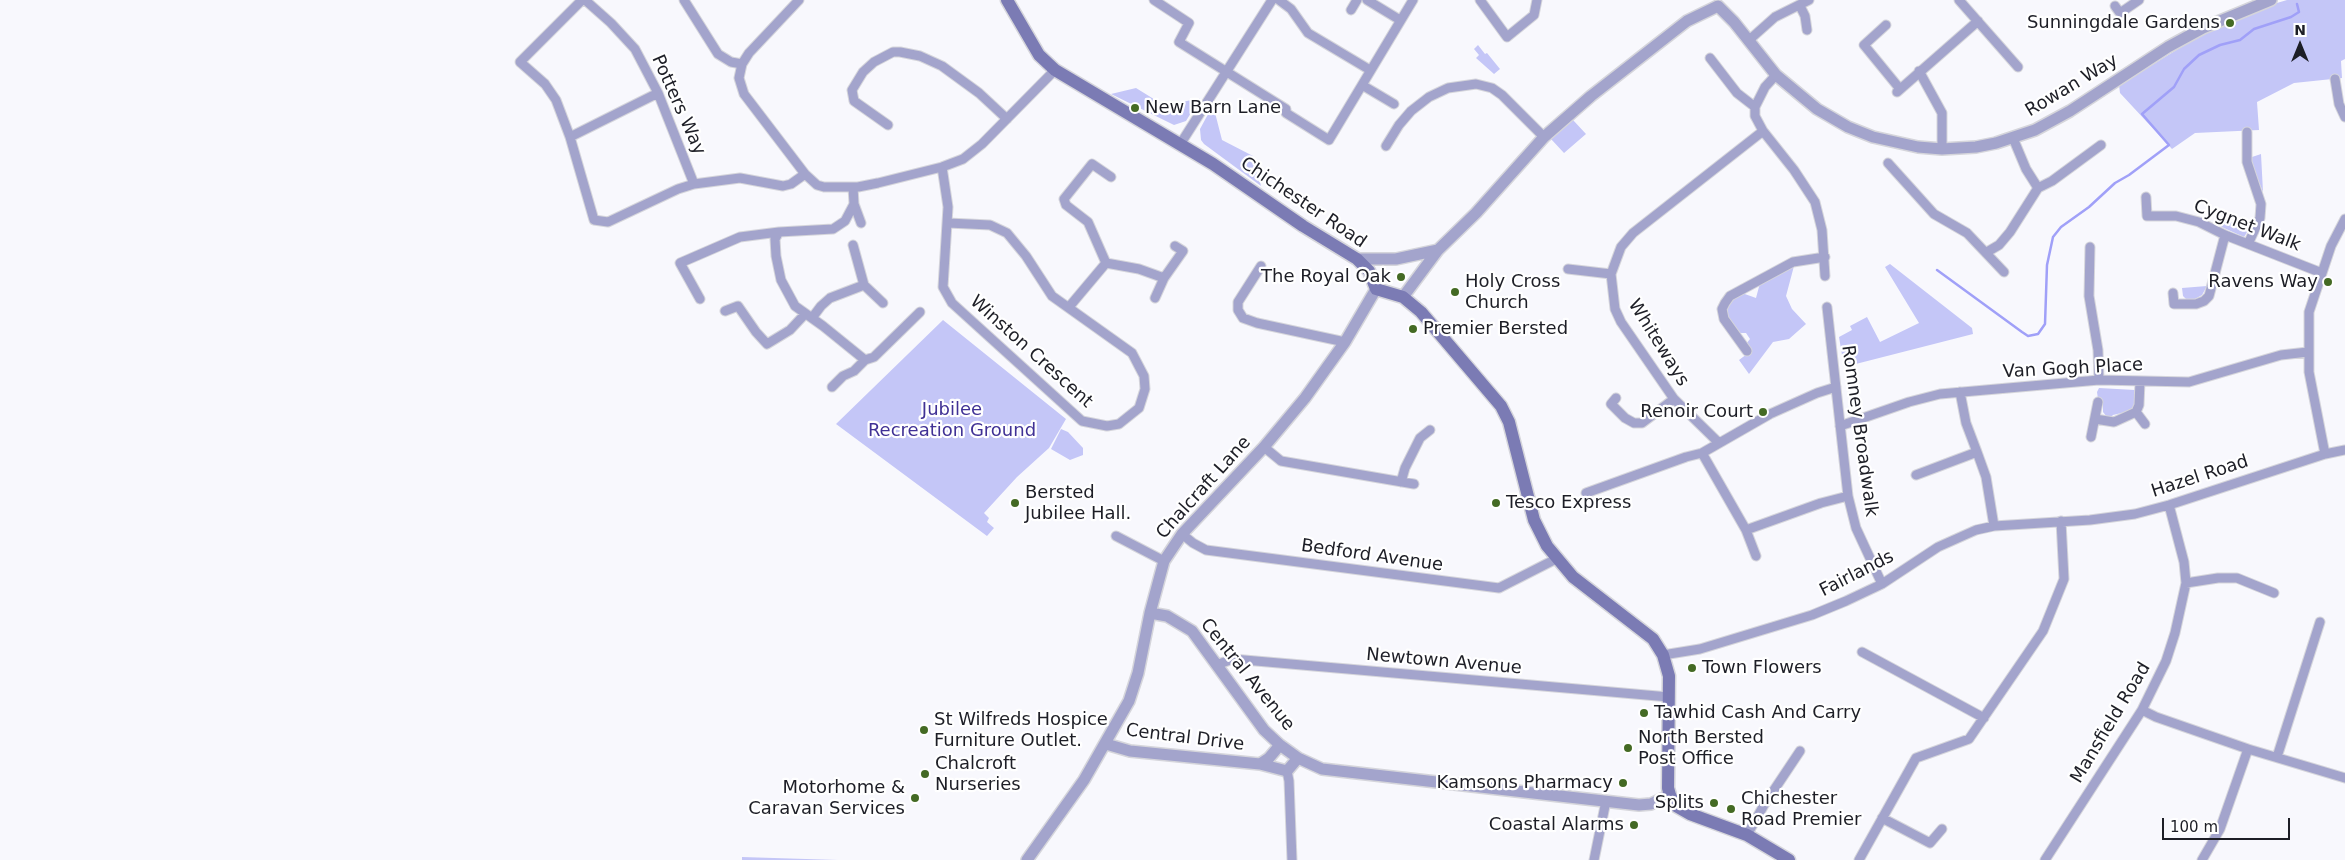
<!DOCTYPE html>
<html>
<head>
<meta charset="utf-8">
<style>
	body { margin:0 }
	#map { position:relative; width:2345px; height:860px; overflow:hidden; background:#f8f8fd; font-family:"DejaVu Sans",sans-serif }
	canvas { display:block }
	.north { position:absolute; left:2275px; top:20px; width:50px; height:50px; -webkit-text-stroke:4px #fff; paint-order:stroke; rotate:0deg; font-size:14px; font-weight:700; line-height:20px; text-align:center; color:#1d1e26 }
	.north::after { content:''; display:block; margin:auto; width:18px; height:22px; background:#1d1e26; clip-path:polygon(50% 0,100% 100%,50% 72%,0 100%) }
	.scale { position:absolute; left:2162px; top:818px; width:128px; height:22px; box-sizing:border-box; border:2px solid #1d1e26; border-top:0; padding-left:6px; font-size:15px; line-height:18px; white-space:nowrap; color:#1d1e26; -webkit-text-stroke:4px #fff; paint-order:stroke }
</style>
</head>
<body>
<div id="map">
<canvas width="2345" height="860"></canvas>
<div class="north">N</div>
<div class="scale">100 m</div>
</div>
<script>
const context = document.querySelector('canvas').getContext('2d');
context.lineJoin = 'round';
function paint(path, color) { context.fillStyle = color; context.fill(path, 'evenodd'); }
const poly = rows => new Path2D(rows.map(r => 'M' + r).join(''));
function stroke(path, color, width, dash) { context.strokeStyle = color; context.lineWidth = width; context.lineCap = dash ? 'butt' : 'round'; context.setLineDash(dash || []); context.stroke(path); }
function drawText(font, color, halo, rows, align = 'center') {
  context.font = font + ' "DejaVu Sans",sans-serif'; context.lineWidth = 4.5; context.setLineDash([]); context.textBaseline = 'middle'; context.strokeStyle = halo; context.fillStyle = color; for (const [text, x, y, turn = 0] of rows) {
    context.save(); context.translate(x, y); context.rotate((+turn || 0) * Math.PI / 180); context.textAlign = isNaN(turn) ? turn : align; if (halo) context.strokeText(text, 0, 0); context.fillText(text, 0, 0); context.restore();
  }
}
paint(poly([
	[2287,0,2345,0,2345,59,2341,61,2342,78,2294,83,2257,102,2259,130,2195,133,2172,149,2120,93,2119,85,2206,32,2267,6],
	[1478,45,1485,54,1487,53,1500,69,1494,74,1476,58,1479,55,1474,49],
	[1136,88,1165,106,1200,98,1186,121,1174,125,1111,94],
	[1213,105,1222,140,1253,156,1261,186,1204,144,1201,140,1200,129],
	[1573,120,1586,134,1564,153,1551,139],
	[2261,154,2263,192,2251,163,2252,157],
	[2255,220,2244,237,2215,224],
	[1890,264,1972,328,1973,334,1844,367,1839,337,1852,330,1850,326,1867,317,1880,342,1919,323,1885,267],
	[1794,266,1786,296,1792,309,1806,324,1789,339,1773,342,1749,374,1739,360,1751,351,1746,344,1750,339,1746,333,1739,333,1729,321,1726,312,1731,300,1742,293,1756,298,1760,283],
	[2207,286,2202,295,2195,299,2187,300,2183,296,2182,288],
	[943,320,1066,419,1049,448,1017,477,984,513,989,518,987,522,994,528,987,536,836,424],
	[2099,388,2135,390,2137,400,2134,410,2113,415,2110,418,2107,417,2103,412,2103,400,2098,399,2097,392],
	[1061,429,1068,432,1083,448,1083,455,1070,460,1051,449],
	[742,857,838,860,742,860]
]), '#c4c6f7');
stroke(poly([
	[1937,270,2022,332,2028,336,2038,334,2045,324,2047,265,2053,237,2061,227,2089,207,2115,183,2129,175,2169,145,2142,114,2174,87,2184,69,2199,55,2220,45,2240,40,2254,29,2291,17,2299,12,2297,4]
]), '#a0a0f8', 2.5);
const minor = poly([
	[582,0,520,62,545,84,556,100,570,137,594,220,608,222,678,189,694,184,740,178,783,186,791,184,805,174],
	[585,0,611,23,635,49,658,93,694,184],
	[684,0,718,54,731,62,742,64],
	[799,0,749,53,742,64,739,78,744,94,805,174,817,185,824,187,858,187,878,183,942,167,963,159,982,144,1055,70],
	[1154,0,1189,23,1179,42,1286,109,1286,113,1329,140,1362,85,1394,104],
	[1279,0,1291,9,1308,33,1370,70],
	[1367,0,1400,20],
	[1480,0,1507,37,1534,15,1537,0],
	[1959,0,2018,67],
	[1800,6,1805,16,1807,30],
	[2115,6,2120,13,2139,0],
	[1351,10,1357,0],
	[1886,25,1864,45,1900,89],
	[1748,41,1775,17,1809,0],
	[1710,58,1737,93,1755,107,1755,116,1763,131,1794,170,1815,202,1822,230,1825,276],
	[1919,71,1942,113,1942,149],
	[2335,79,2339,104,2345,117],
	[1362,85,1413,0],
	[1897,92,1978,21],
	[1755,107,1765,87,1776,75],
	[888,125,854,101,852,90,863,72,874,62,893,52,900,52,920,56,942,66,979,93,1007,119],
	[2247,132,2247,162,2261,204,2260,218,2248,244],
	[570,137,658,93],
	[2013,138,2026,169,2038,188],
	[1181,143,1272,0],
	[1386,146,1399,125,1411,111,1429,97,1448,88,1476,84,1492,88,1502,95,1544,137],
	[1888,163,1934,214,1967,233,2004,272],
	[942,167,948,207,943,287,952,303,1082,421,1107,426,1119,424,1139,408,1145,389,1144,376,1132,353,1052,296,1026,256,1007,233,990,225,948,223],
	[853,187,854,204,861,223],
	[2146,197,2147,216,2176,216,2199,222,2225,235,2322,273],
	[854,204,845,221,833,229,779,232,775,239,776,256,781,280,795,306,823,326,865,360],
	[2090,247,2089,296,2098,350,2099,380],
	[1987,252,1999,245,2010,232,2038,188,2052,181,2101,145],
	[1106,263,1088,222,1066,205,1064,199,1092,164,1111,177],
	[1261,266,1238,302,1238,310,1243,318,1257,323,1345,342],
	[1568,269,1611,274],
	[864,285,883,303],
	[2173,293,2174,304,2196,304,2204,301,2209,296,2225,235],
	[1155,298,1164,278,1183,251,1175,246],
	[700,299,680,263,740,237,779,232],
	[1069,307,1106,263,1139,269,1164,278],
	[1827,307,1848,496,1856,528,1882,584],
	[725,311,738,306,756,332,767,344,790,330,805,314],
	[812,318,821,306,830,298,864,285,853,245],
	[1747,351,1724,319,1722,309,1725,303,1730,296,1793,262,1825,257],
	[832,387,843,376,854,371,865,360,874,357,920,312],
	[1616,398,1611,404,1625,418,1634,423,1642,423,1674,399],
	[2136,412,2145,424],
	[2095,419,2114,422,2136,412,2139,405,2140,381],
	[1840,426,1909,402,1940,394,2099,380,2189,382,2281,355,2308,352],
	[2091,437,2098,402],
	[1719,443,1674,399,1621,322,1615,309,1611,274,1621,247,1633,233,1763,131],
	[1264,447,1281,461,1414,484],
	[1977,452,1986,477,1994,526],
	[1702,453,1746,530,1821,503,1848,496],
	[2325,454,2309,372,2309,312,2331,246,2345,219],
	[1916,475,1977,452,1966,423,1960,392],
	[1401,482,1405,468,1420,438,1430,430],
	[1586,493,1686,457,1702,453,1770,414,1817,393,1836,387],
	[1746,530,1756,556],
	[1182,534,1193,543,1206,550,1499,588,1556,559],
	[1116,536,1164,561],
	[2186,583,2218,578,2237,578,2274,593],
	[1862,652,1984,718],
	[1663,655,1700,649,1812,615,1846,601,1882,584,1938,547,1976,530,1994,526,2090,520,2135,514,2169,505,2325,454,2345,450],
	[1216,665,1233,659,1669,697],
	[2142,710,2156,717,2248,749,2345,778],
	[2277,757,2320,622],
	[1287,771,1289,781,1292,860],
	[1882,818,1930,843,1942,829],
	[1747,835,1764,805,1800,751],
	[1594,860,1606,801],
	[1859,860,1916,758,1969,739,2043,631,2064,579,2061,521],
	[2045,860,2142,710,2166,661,2175,633,2186,583,2184,562,2169,505],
	[2202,860,2220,829,2248,749]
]);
const tertiary = poly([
	[1357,259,1396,259,1438,250],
	[1403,297,1438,250,1476,213,1544,137,1591,96,1687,21,1718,6,1734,22,1776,75,1817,109,1848,127,1873,137,1918,147,1942,149,1976,147,1996,143,2035,130,2070,111,2168,47,2203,28,2271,0],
	[1150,613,1167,616,1192,631,1264,730,1280,745,1298,758,1322,769,1639,805,1651,804,1670,795],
	[1106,744,1130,751,1260,764,1287,771,1298,758],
	[1260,764,1269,758,1280,745],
	[1027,860,1084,780,1129,701,1138,673,1150,613,1164,561,1182,534,1264,447,1305,398,1345,342,1376,289]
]);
const secondary = poly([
	[1007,0,1039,55,1055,70,1213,164,1303,226,1357,259,1369,271,1376,289,1403,297,1421,312,1501,406,1509,422,1534,520,1547,546,1573,577,1653,639,1663,655,1669,676,1668,788,1670,795,1676,806,1690,814,1747,835,1789,860]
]);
stroke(minor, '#d5d5db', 11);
stroke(tertiary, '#d5d5db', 14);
stroke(secondary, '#d5d5db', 15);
stroke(minor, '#a3a4cc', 9);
stroke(tertiary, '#a3a4cc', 11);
stroke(secondary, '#7b7bb4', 12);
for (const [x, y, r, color] of [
	[2230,23,5,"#446a24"],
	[1135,108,5,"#446a24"],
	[1401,277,5,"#446a24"],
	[2328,282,5,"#446a24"],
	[1455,292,5,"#446a24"],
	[1413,329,5,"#446a24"],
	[1763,412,5,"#446a24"],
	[1015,503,5,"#446a24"],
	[1496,503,5,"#446a24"],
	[1692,668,5,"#446a24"],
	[1644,713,5,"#446a24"],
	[924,730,5,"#446a24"],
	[1628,748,5,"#446a24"],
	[925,774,5,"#446a24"],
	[1623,783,5,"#446a24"],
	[915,798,5,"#446a24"],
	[1714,803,5,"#446a24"],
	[1731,809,5,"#446a24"],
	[1634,825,5,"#446a24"]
]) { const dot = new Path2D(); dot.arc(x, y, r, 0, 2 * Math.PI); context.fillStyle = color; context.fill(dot); stroke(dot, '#fff', 2); }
drawText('18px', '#1d1e26', '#fff', [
	["Sunningdale Gardens",2220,23,"right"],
	["New Barn Lane",1145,108],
	["The Royal Oak",1391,277,"right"],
	["Holy Cross",1465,282],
	["Church",1465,303],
	["Ravens Way",2318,282,"right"],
	["Premier Bersted",1423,329],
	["Renoir Court",1753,412,"right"],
	["Bersted",1025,493],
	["Jubilee Hall.",1025,514],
	["Tesco Express",1506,503],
	["Town Flowers",1702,668],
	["Tawhid Cash And Carry",1654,713],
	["St Wilfreds Hospice",934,720],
	["Furniture Outlet.",934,741],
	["North Bersted",1638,738],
	["Post Office",1638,759],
	["Chalcroft",935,764],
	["Nurseries",935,785],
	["Kamsons Pharmacy",1613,783,"right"],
	["Motorhome &",905,788,"right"],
	["Caravan Services",905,809,"right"],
	["Chichester",1741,799],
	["Road Premier",1741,820],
	["Splits",1704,803,"right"],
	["Coastal Alarms",1624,825,"right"]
], 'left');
drawText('18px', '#1d1e26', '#fff', [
	["Rowan Way",2072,86,-31],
	["Potters Way",678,105,66],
	["Chichester Road",1303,203,34],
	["Cygnet Walk",2247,226,21],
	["Whiteways",1658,343,58],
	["Winston Crescent",1031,352,42],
	["Van Gogh Place",2073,369,-3],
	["Romney Broadwalk",1859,431,82],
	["Hazel Road",2200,477,-18],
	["Chalcraft Lane",1204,488,-48],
	["Bedford Avenue",1372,556,8],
	["Fairlands",1857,574,-27],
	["Newtown Avenue",1444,662,5],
	["Central Avenue",1247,675,51],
	["Mansfield Road",2111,723,-59],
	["Central Drive",1185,738,7]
]);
drawText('18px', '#403195', '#fff', [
	["Jubilee",952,410],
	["Recreation Ground",952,431]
]);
</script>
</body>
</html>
